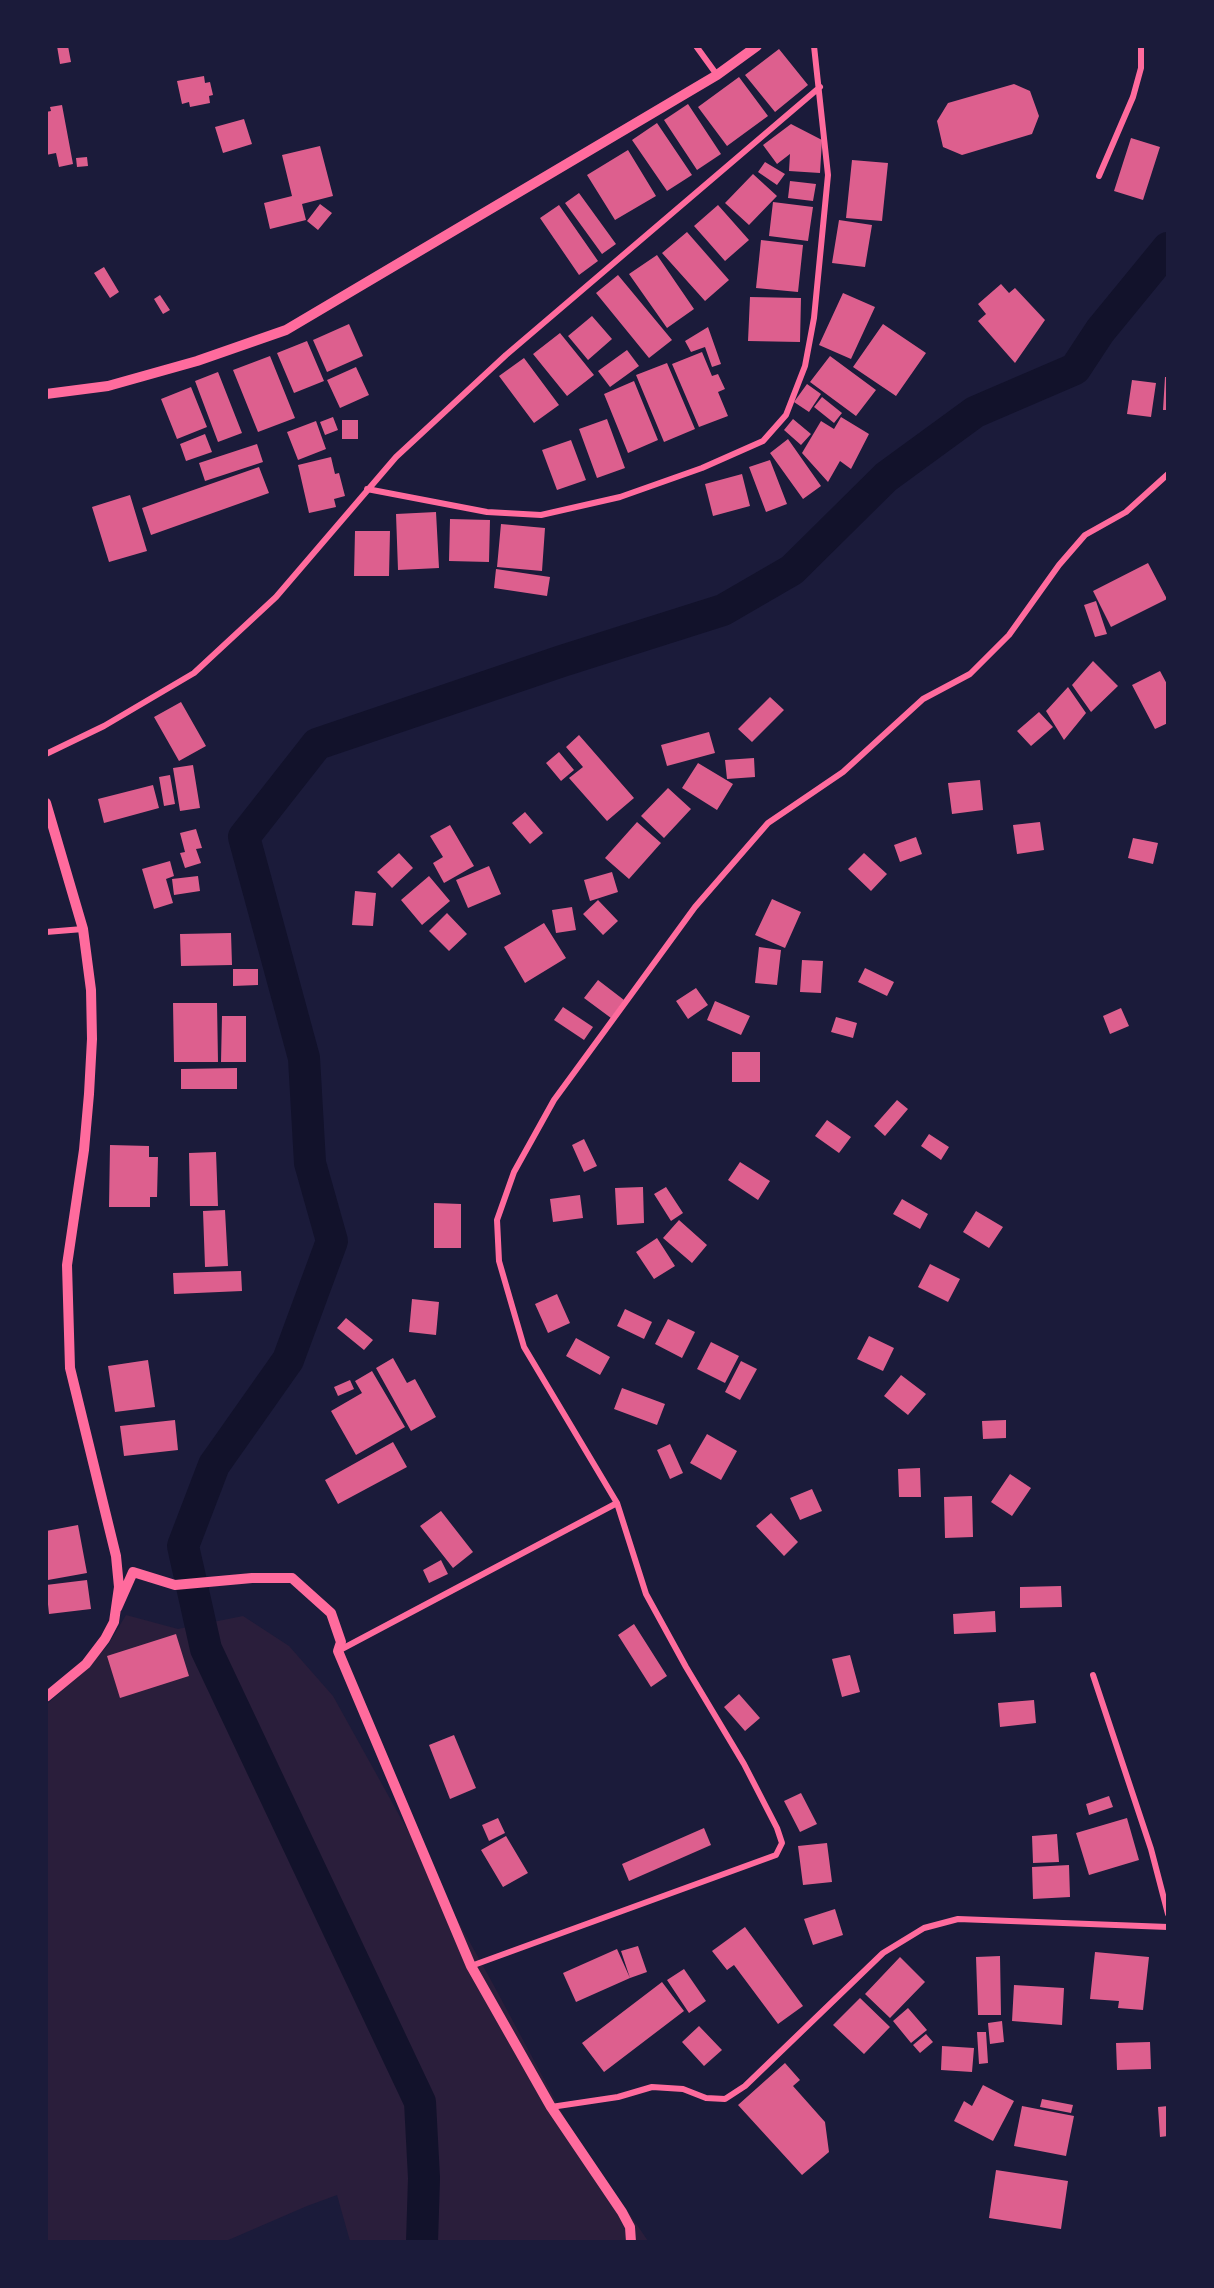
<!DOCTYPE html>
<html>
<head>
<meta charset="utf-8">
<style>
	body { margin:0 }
	#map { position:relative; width:1214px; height:2288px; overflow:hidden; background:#1b1b3a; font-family:Cabin,sans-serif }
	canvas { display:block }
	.frame { position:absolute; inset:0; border:48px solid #1b1b3a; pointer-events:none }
</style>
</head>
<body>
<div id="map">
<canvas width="1214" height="2288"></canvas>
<div class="frame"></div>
</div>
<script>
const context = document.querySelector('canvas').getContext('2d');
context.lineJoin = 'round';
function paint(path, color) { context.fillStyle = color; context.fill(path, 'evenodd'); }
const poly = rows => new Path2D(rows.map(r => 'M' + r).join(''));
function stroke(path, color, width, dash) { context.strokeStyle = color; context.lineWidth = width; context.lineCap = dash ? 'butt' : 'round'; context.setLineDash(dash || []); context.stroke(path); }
paint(poly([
	[126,1615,178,1629,243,1616,289,1646,333,1696,493,1984,567,2122,648,2241,350,2241,337,2195,307,2206,226,2241,47,2241,46,1705,89,1667,108,1645]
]), '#2a1e3b');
stroke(poly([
	[422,2242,424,2178,420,2102,206,1649,183,1546,214,1465,288,1360,332,1241,310,1163,304,1058,244,837,317,744,562,661,723,610,792,570,886,477,975,412,1075,369,1100,331,1168,248]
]), '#12122b', 32);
paint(poly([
	[57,46,68,46,71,62,60,64],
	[779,49,808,85,775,112,745,75],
	[204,76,205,83,210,82,213,95,209,96,210,103,190,107,189,102,182,104,177,81],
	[739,77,768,116,727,146,698,107],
	[1014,84,1030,91,1039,116,1032,134,962,155,943,147,937,121,948,103],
	[688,104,721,154,697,170,664,120],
	[62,105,73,164,59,167,56,153,46,155,46,112,51,111,50,107],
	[244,119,252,144,223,153,215,127],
	[657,123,692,175,667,191,632,140],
	[791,124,822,140,820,173,789,171,790,154,777,164,763,145],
	[1131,138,1160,147,1143,200,1114,191],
	[320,146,333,196,302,204,306,220,270,229,264,203,292,196,282,155],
	[628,150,656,196,615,220,587,175],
	[87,157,88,166,77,167,76,158],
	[852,160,888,163,882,221,846,218],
	[765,162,785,174,777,185,758,172],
	[753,174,777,196,749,225,725,203],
	[790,181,816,184,813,201,788,198],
	[579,193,616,244,602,254,565,203],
	[773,202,813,207,808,241,769,236],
	[320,204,332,213,318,230,307,221],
	[559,205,598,261,579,275,540,218],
	[718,205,749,240,725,261,694,226],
	[839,220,872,225,865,267,832,263],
	[687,232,729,280,705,301,662,253],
	[761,240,803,245,798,292,756,288],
	[657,255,694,309,667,328,629,274],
	[104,267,119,292,110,298,94,273],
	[618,275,672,340,649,358,596,293],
	[1001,284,1009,293,1015,288,1045,320,1015,363,978,321,986,314,978,304],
	[843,293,875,307,851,359,819,345],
	[160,295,170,310,163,314,154,299],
	[750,297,801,298,800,342,748,341],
	[592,316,612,339,588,360,568,336],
	[349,324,363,356,327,372,313,340],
	[883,324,926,353,896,396,853,367],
	[708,327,721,364,712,367,705,347,691,352,685,341],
	[560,333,594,375,567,396,533,354],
	[307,341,324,381,294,393,277,353],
	[627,350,639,366,610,387,598,371],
	[702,352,712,376,718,374,725,389,718,392,728,416,699,427,672,364],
	[270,356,295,418,258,432,233,370],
	[830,356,876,390,856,416,810,382],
	[524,358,559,405,534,423,499,376],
	[667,363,695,429,664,442,636,375],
	[356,367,369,395,340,408,327,380],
	[218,372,242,433,218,442,195,381],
	[1165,377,1168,377,1168,410,1163,410],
	[1132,380,1156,383,1151,417,1127,414],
	[634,381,658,440,628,453,604,394],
	[807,384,821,394,809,412,794,402],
	[191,387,207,427,177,439,161,399],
	[822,397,842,413,834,423,814,407],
	[333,417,338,430,325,435,320,422],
	[841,417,869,434,851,469,840,461,828,482,802,453,821,421,834,429],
	[607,419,625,468,597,478,579,429],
	[793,419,811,434,801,445,784,430],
	[342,420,358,420,358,439,342,439],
	[316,421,326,449,298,460,287,432],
	[205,434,212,452,186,461,180,444],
	[788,439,821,486,803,499,770,453],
	[571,440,586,480,557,490,542,450],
	[257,444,263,462,205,481,199,463],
	[331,457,335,474,339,473,345,496,334,499,336,507,309,513,298,465],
	[770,460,787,504,766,512,749,467],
	[259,467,269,493,151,535,142,508],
	[742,474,750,506,713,516,705,484],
	[130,495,147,551,109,562,92,507],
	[436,512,439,568,398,570,396,514],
	[450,519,490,520,489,562,449,561],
	[501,524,545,528,542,571,497,567],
	[355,531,390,531,389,576,354,576],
	[1148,563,1167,599,1111,627,1093,591],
	[496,569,550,577,547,596,494,588],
	[1096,601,1107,634,1095,637,1084,605],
	[1093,661,1118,686,1091,712,1072,685],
	[1160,671,1168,686,1168,723,1155,729,1132,685],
	[1068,687,1086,713,1064,740,1046,711],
	[770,697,784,710,752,742,738,729],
	[181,702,206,746,179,761,154,717],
	[1039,712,1053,727,1031,746,1017,731],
	[709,732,715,753,667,766,661,745],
	[579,735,634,798,607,821,569,778,583,767,566,747],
	[559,752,574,770,561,781,546,763],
	[754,758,755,777,727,779,725,760],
	[698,763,733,784,717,810,682,788],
	[193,765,200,808,180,811,173,768],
	[170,775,175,804,164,806,159,777],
	[980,780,983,810,952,814,948,783],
	[153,785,159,808,104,823,98,799],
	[668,788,691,809,664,838,641,816],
	[525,812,543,833,530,844,512,823],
	[637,822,661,843,629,879,605,858],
	[1040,822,1044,850,1017,854,1013,825],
	[450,825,474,866,444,883,433,863,443,857,430,836],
	[196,829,202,848,196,849,201,863,185,868,180,853,185,852,180,833],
	[916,837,922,854,900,862,894,845],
	[1133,838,1158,843,1153,864,1128,858],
	[399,853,413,868,392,888,377,872],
	[864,853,887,874,871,891,848,869],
	[170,861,174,876,166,879,173,903,154,909,142,869],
	[489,866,501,894,468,908,456,880],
	[612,872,618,892,590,901,584,880],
	[198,876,200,891,174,895,172,879],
	[429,876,450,901,422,925,401,900],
	[355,891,376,893,373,926,352,925],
	[772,899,801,912,785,948,755,935],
	[598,900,618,921,603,935,583,914],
	[572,907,576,930,556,933,552,910],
	[447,913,467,934,449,951,429,931],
	[544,923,566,958,525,983,504,947],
	[231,933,232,965,181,966,180,934],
	[759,947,781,950,777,985,755,983],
	[802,960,823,961,821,993,800,992],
	[865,968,894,982,887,996,858,982],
	[233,969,258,969,258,985,233,986],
	[598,980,624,1000,611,1018,584,998],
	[696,988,708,1005,688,1019,676,1001],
	[715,1001,750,1016,741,1035,707,1020],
	[173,1003,217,1003,218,1062,174,1062],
	[563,1007,593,1027,584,1040,554,1020],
	[1121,1008,1129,1026,1110,1034,1103,1016],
	[222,1016,246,1016,246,1062,221,1062],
	[836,1017,857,1023,853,1038,831,1032],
	[732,1052,760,1052,760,1082,732,1082],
	[237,1068,237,1089,181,1089,181,1069],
	[897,1100,908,1109,885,1136,874,1126],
	[827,1120,851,1137,839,1153,815,1136],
	[929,1134,949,1147,941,1160,921,1146],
	[584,1139,597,1166,584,1172,572,1145],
	[110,1145,149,1146,149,1157,158,1157,157,1197,150,1197,150,1207,109,1207],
	[216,1152,218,1206,190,1206,189,1153],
	[740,1162,770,1181,758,1200,728,1180],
	[643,1187,644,1223,617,1225,615,1188],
	[666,1187,683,1213,671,1221,654,1194],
	[580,1195,583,1218,553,1222,550,1199],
	[902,1199,928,1214,920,1229,893,1214],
	[434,1203,461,1204,461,1248,434,1248],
	[225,1210,228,1266,205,1267,203,1211],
	[976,1211,1003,1227,989,1248,963,1232],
	[679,1220,707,1245,692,1263,663,1238],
	[657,1238,675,1266,654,1279,636,1252],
	[930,1264,960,1279,948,1302,918,1287],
	[241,1271,242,1291,174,1294,173,1273],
	[557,1294,570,1323,548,1333,535,1304],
	[412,1299,439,1302,436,1335,409,1332],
	[625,1309,652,1322,644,1339,617,1326],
	[346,1318,373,1340,364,1350,337,1328],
	[668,1319,695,1332,682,1358,655,1344],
	[869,1336,894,1348,883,1371,857,1359],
	[576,1338,610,1357,600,1375,566,1356],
	[711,1342,739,1356,725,1383,697,1369],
	[393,1358,407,1383,415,1379,436,1417,411,1431,376,1368],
	[148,1360,155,1407,115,1412,108,1366],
	[741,1361,757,1369,740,1400,725,1392],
	[372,1371,405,1427,356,1455,331,1411,362,1393,355,1381],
	[901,1375,926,1394,908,1415,884,1396],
	[350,1380,354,1389,338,1396,334,1387],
	[622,1388,665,1404,657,1425,614,1409],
	[175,1420,178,1450,124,1456,120,1426],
	[1006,1420,1006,1438,983,1439,982,1421],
	[707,1434,737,1451,721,1480,690,1463],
	[393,1442,407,1467,338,1504,325,1480],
	[670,1444,683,1473,670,1479,657,1450],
	[920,1468,921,1497,899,1497,898,1469],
	[1010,1474,1031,1488,1012,1516,991,1502],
	[812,1489,822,1511,800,1520,790,1498],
	[972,1496,973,1537,945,1538,944,1497],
	[441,1511,473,1552,453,1568,420,1526],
	[771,1513,798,1542,784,1556,756,1526],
	[78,1525,87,1573,48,1580,46,1531],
	[441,1560,448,1574,429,1583,423,1570],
	[87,1580,91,1609,49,1614,46,1585],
	[1061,1586,1062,1607,1020,1608,1020,1587],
	[995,1611,996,1632,954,1634,953,1614],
	[634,1624,667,1676,651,1687,618,1635],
	[176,1634,189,1676,120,1698,107,1656],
	[850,1655,860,1692,842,1697,832,1659],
	[739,1694,760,1718,745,1731,724,1707],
	[1034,1700,1036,1723,1000,1727,998,1703],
	[454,1735,476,1788,450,1799,429,1745],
	[801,1793,817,1824,800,1832,784,1801],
	[1109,1796,1113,1807,1089,1815,1086,1804],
	[498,1818,505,1833,489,1841,482,1825],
	[1127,1818,1139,1860,1089,1875,1076,1833],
	[704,1828,711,1845,629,1881,622,1864],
	[1057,1834,1059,1862,1033,1863,1032,1836],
	[506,1836,528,1873,503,1887,481,1850],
	[827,1843,832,1882,803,1885,798,1846],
	[1069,1865,1070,1897,1033,1899,1032,1867],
	[835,1909,843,1935,813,1945,804,1919],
	[745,1927,803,2006,778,2024,734,1965,727,1970,712,1951],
	[638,1946,647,1972,630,1978,621,1951],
	[617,1949,630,1978,576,2002,563,1973],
	[1095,1952,1149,1957,1143,2010,1118,2008,1119,2001,1090,1999],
	[1000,1956,1001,2015,978,2015,976,1957],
	[900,1957,925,1982,890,2018,865,1994],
	[684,1969,706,2001,689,2013,667,1980],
	[662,1982,684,2011,604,2072,582,2043],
	[1014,1985,1064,1988,1062,2025,1012,2021],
	[860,1998,890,2027,864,2054,833,2025],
	[908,2008,927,2030,911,2043,893,2021],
	[1002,2021,1004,2042,990,2044,988,2023],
	[699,2026,722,2050,704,2066,682,2042],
	[977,2032,986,2032,988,2063,979,2064],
	[926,2034,933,2042,920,2053,913,2045],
	[1150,2042,1151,2069,1117,2070,1116,2043],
	[942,2046,974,2048,972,2072,941,2070],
	[785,2063,800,2080,793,2086,825,2122,829,2152,802,2175,738,2105],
	[983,2085,1014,2101,993,2141,954,2121,964,2101,972,2106],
	[1042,2099,1073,2105,1071,2113,1040,2107],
	[1022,2106,1074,2116,1066,2156,1014,2146],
	[1168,2106,1168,2136,1160,2137,1158,2107],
	[996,2170,1068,2181,1061,2229,989,2218]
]), '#dd5f8e');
stroke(poly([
	[696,46,717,75],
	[1099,176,1133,97,1141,68,1141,46],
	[367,489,487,512,541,515,620,497,702,468,763,441,786,415,805,366,814,318,828,175,814,46],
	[46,754,104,726,194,673,276,597,396,457,506,355,820,87],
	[46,932,83,929],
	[338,1651,617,1503,524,1347,499,1261,497,1220,514,1172,554,1100,606,1029,695,907,768,823,843,772,923,699,970,674,1009,635,1059,565,1085,535,1126,512,1168,474],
	[1093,1675,1151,1849,1168,1914],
	[471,1966,776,1855,782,1843,777,1828,744,1764,686,1667,646,1594,617,1503],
	[551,2107,618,2097,652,2087,683,2089,706,2098,725,2099,745,2086,883,1953,924,1928,958,1919,1168,1927]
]), '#ff6b9d', 6);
stroke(poly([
	[46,394,108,386,197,361,286,330,717,75,757,46],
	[46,803,83,929,91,990,92,1039,89,1094,84,1150,67,1265,70,1368,116,1556,119,1587,114,1622,105,1639,86,1664,46,1697],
	[117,1608,133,1572,175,1585,252,1578,292,1578,331,1613,341,1642,338,1651,471,1966,551,2107,622,2212,630,2227,631,2242]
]), '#ff6b9d', 10);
</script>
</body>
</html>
